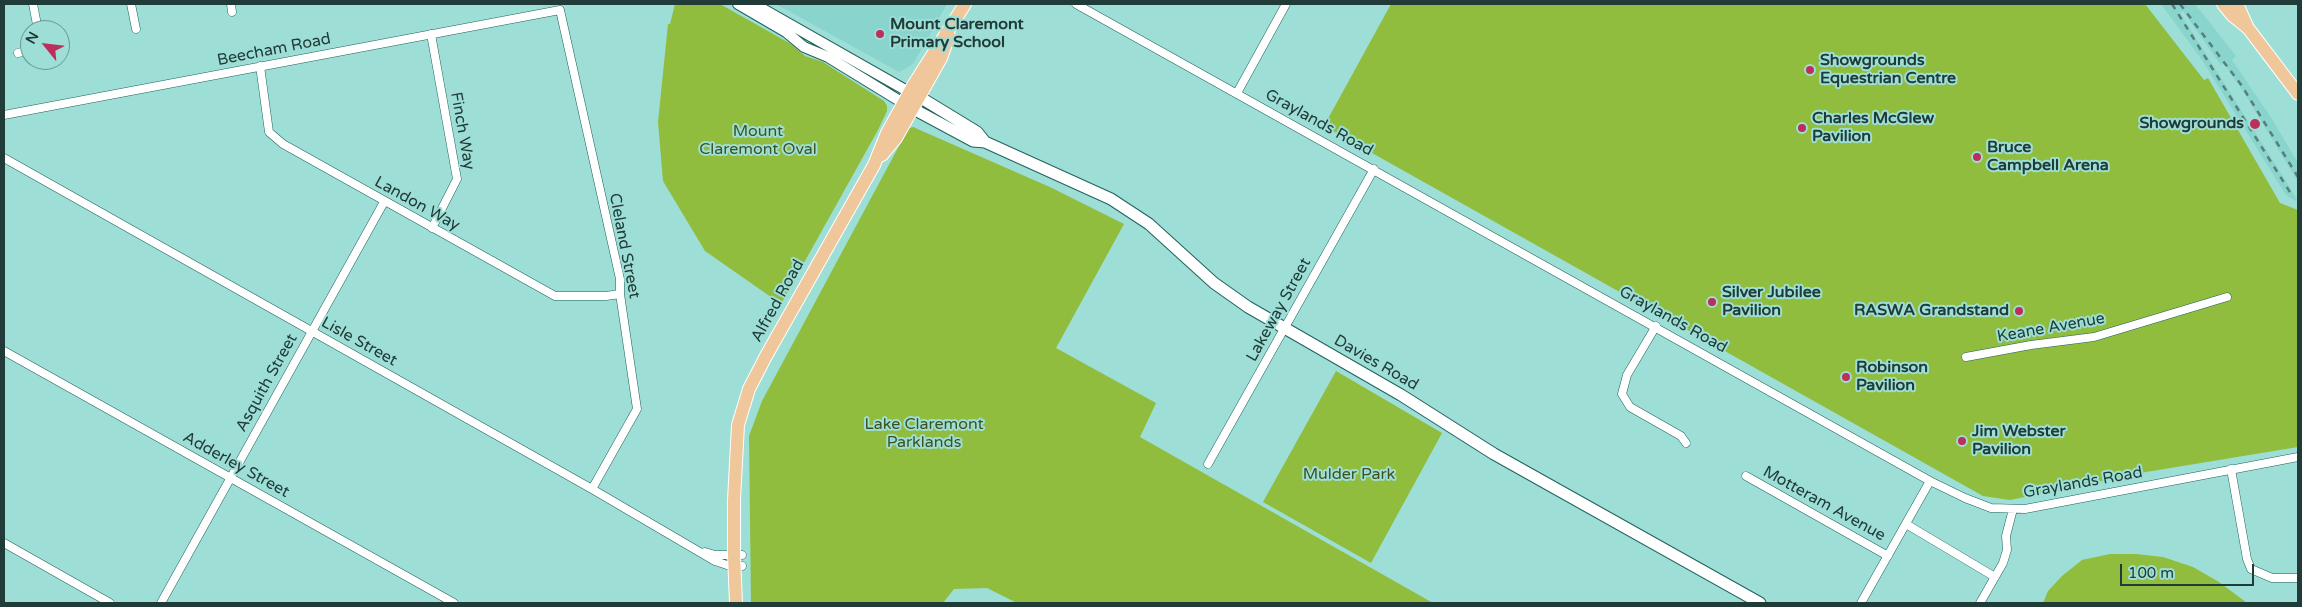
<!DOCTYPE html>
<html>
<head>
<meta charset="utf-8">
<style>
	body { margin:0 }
	#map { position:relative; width:2302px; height:607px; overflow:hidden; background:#9dded6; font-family:"Varela Round",sans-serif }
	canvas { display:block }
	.frame { position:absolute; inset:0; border:5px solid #203b38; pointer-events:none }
	.north { position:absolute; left:20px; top:20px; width:50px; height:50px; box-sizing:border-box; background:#9dded6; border:1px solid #6b9d97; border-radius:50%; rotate:299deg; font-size:14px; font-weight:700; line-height:20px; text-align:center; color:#203b38 }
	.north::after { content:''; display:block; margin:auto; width:18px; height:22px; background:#bc2e5c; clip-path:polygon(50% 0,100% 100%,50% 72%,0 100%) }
	.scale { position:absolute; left:2120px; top:564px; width:134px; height:22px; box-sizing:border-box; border:2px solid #203b38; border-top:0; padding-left:6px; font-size:15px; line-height:18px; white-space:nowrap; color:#203b38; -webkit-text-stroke:4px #9dded6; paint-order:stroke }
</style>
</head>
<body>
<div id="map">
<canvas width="2302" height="607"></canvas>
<div class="frame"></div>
<div class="north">N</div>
<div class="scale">100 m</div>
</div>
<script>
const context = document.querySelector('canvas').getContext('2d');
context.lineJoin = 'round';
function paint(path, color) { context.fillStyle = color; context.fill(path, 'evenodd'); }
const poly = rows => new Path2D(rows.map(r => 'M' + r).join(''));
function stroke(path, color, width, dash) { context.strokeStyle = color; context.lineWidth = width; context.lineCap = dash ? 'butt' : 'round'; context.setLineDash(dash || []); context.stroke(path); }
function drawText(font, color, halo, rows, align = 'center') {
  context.font = font + ' "Varela Round",sans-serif'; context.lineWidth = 4; context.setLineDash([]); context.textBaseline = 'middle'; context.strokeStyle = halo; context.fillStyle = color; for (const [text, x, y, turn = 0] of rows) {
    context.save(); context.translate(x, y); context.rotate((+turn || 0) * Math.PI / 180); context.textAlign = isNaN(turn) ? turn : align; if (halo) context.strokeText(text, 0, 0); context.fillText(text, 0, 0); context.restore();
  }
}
paint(poly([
	[776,4,947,4,913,64,899,72],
	[2161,4,2195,4,2236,56,2232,60,2272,119,2298,163,2298,182,2243,91,2224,64,2221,65,2183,11,2180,13,2297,199,2295,201,2286,195,2202,60]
]), '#89d4cc');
paint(poly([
	[675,4,720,4,791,44,805,56,823,62,884,101,887,106,887,111,878,130,781,304,705,251,663,181,658,122,668,24,670,24],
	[1391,4,2145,4,2204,80,2208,78,2280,203,2298,210,2298,447,2146,472,2010,500,1983,496,1324,126],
	[913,127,1052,188,1124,224,1056,348,1156,403,1140,437,1433,603,1017,603,987,588,954,589,943,603,751,603,749,436,762,401,906,133,909,128],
	[1336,371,1442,433,1371,563,1263,502],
	[2110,554,2136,554,2163,557,2193,567,2219,582,2247,603,2043,603,2048,591,2062,576,2082,560]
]), '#90bd3d');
const minor = poly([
	[33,4,38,30],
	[131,4,136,29],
	[231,4,232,12],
	[1076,4,1930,481,1965,498,1991,508,2025,509,2298,457],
	[431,34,457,179,432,228],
	[18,53,30,50],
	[260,66,269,132,283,144,555,296,606,296,620,294],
	[1237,93,1286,4],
	[4,115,560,10,620,279,620,294,637,409,592,489],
	[4,158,592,489,715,561,727,565,742,566],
	[1656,326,1627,375,1622,394,1630,407,1681,436,1686,443],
	[4,351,454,603],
	[1966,357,2031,345,2094,337,2227,297],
	[1208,464,1374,169],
	[2231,469,2247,559,2251,569,2272,578,2298,578],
	[1746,476,1888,556],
	[1906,524,1995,577],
	[4,543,110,603],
	[705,552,715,555,742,555],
	[161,603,384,202],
	[1861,603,1930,481],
	[1980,603,2003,563,2007,550,2006,536,2013,509]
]);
const tertiary = poly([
	[738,4,786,32,804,47,828,57,903,103],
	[754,4,909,92]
]);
const secondary = poly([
	[913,93,977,132,985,142],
	[906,105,973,141,985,142,1111,199,1149,224,1214,283,1248,307,1401,395,1494,454,1760,603]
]);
const primary = poly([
	[2223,4,2232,15,2248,28,2298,94],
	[2237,4,2247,26],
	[882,155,896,138,941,58,949,36],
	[736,603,734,555,734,500,738,425,749,389,766,356,874,165,887,133,914,84,965,4]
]);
stroke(minor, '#21625c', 9);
stroke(tertiary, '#21625c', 12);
stroke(secondary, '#21625c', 13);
stroke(primary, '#fff', 14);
stroke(minor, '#fff', 8);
stroke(tertiary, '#fff', 10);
stroke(secondary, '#fff', 11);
stroke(primary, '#f0c79a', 12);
stroke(poly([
	[2172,4,2293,197],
	[2180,4,2242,86,2298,177]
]), '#55807b', 2.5, [6, 6]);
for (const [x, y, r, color] of [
	[880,34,5,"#bc2e5c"],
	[1810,70,5,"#bc2e5c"],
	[2255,124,6,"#bc2e5c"],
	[1802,128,5,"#bc2e5c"],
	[1977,157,5,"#bc2e5c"],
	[1712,302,5,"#bc2e5c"],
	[2019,311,5,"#bc2e5c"],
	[1846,377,5,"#bc2e5c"],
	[1962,441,5,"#bc2e5c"]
]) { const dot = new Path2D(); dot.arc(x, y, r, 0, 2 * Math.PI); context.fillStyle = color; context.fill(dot); stroke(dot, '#9dded6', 2); }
drawText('bold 16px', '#203b38', '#9dded6', [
	["Mount Claremont",890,25],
	["Primary School",890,43],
	["Showgrounds",1820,61],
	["Equestrian Centre",1820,79],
	["Charles McGlew",1812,119],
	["Pavilion",1812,137],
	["Showgrounds",2244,124,"right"],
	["Bruce",1987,148],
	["Campbell Arena",1987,166],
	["Silver Jubilee",1722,293],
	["Pavilion",1722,311],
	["RASWA Grandstand",2009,311,"right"],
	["Robinson",1856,368],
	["Pavilion",1856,386],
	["Jim Webster",1972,432],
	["Pavilion",1972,450]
], 'left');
drawText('16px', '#203b38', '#9dded6', [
	["Beecham Road",274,50,-11],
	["Graylands Road",1319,123,29],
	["Finch Way",462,131,80],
	["Landon Way",417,204,29],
	["Cleland Street",624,246,79],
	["Alfred Road",778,301,-61],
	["Lakeway Street",1279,310,-61],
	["Graylands Road",1673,320,29],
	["Keane Avenue",2051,328,-10],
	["Lisle Street",359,342,29],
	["Davies Road",1376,363,30],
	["Asquith Street",267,383,-61],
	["Adderley Street",236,465,29],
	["Graylands Road",2083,483,-10],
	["Motteram Avenue",1824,504,29]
]);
drawText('16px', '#3e511e', '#9dded6', [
	["Mount",758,132],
	["Claremont Oval",758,150],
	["Lake Claremont",924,425],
	["Parklands",924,443],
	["Mulder Park",1349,475]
]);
</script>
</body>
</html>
